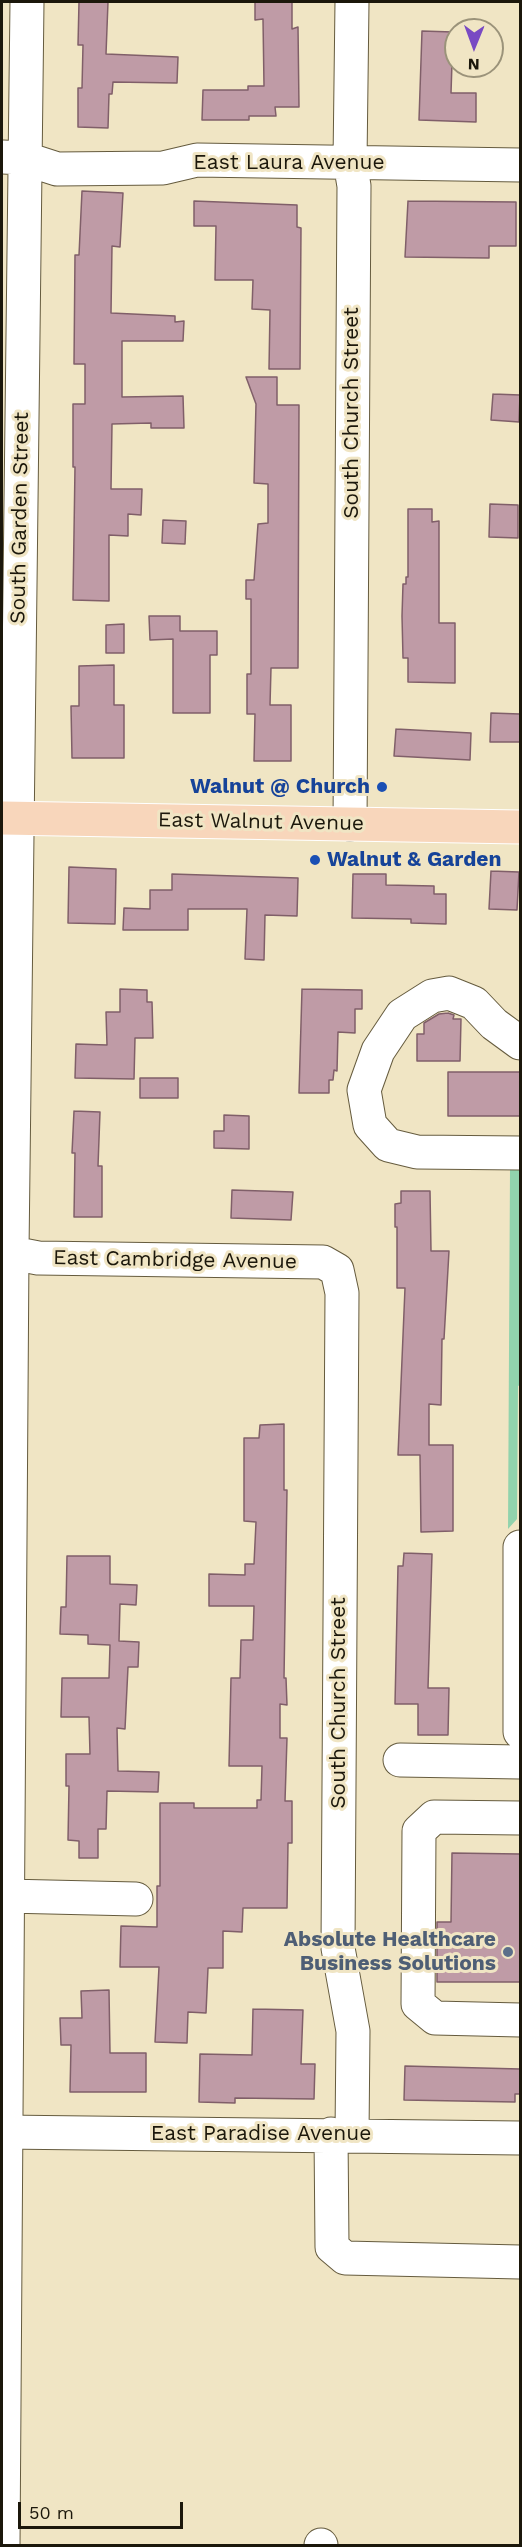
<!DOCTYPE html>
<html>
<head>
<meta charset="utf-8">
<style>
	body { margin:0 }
	#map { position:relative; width:522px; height:2547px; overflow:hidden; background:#f0e5c4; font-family:"Work Sans",sans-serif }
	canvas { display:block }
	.frame { position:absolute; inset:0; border:3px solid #1b170b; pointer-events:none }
	.north { position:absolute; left:444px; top:18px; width:60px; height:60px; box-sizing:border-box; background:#f0e5c4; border:2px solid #9b937a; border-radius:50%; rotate:181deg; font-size:16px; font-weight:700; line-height:24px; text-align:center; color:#1b170b }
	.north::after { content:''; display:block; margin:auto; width:21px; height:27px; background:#794ac3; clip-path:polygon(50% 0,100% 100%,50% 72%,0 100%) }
	.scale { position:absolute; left:18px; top:2502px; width:165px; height:27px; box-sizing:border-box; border:3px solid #1b170b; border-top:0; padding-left:8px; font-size:18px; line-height:21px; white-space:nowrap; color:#1b170b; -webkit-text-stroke:4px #f0e5c4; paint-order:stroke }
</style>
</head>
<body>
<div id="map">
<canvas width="522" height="2547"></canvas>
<div class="frame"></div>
<div class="north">N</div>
<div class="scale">50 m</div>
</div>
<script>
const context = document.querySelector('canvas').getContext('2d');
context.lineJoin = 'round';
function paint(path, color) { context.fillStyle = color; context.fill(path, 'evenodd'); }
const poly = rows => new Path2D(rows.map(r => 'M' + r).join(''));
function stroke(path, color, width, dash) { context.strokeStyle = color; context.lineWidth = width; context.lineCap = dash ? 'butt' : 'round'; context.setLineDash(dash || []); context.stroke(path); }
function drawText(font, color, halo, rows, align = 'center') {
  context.font = font + ' "Work Sans",sans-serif'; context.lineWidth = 6; context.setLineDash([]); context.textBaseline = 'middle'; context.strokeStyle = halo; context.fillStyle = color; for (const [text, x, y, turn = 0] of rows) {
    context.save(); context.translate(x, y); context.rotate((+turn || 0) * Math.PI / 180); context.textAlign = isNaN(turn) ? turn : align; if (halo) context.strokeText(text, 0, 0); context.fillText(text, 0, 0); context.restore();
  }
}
paint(poly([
	[510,1169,520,1169,520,1385,518,1386,517,1519,508,1529]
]), '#91d3ad');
const building = poly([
	[79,2,108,2,106,54,178,57,177,83,113,82,112,94,109,94,108,128,78,127,78,88,82,88,83,45,78,45,79,2],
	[255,2,292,2,292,29,298,27,299,107,275,107,276,116,249,116,249,120,202,120,203,90,248,90,248,86,264,86,263,19,255,20,255,2],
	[422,31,453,32,451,93,476,93,476,122,419,120,422,31],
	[82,191,123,193,120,247,112,246,111,313,175,316,175,322,184,321,183,341,122,341,122,397,183,396,184,428,151,428,151,423,112,424,111,489,142,489,141,515,128,514,128,536,109,535,109,601,73,600,75,467,73,467,73,404,85,404,85,364,74,364,75,255,79,255,82,191],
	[194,201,297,205,297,227,301,228,300,369,269,369,270,310,252,309,253,280,215,280,216,226,194,226,194,201],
	[408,201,516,202,516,246,489,246,489,258,405,257,408,201],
	[246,377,277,377,277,405,299,405,298,668,271,668,270,705,291,705,291,761,254,761,255,714,247,714,247,674,251,674,251,599,246,599,246,580,254,580,258,524,268,523,268,484,254,483,256,404,246,377],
	[493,394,520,395,519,422,491,420,493,394],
	[490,504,518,505,518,538,489,537,490,504],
	[408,509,432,509,432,522,439,521,439,623,455,623,455,683,408,682,408,658,403,658,402,616,403,584,406,584,406,577,408,577,408,509],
	[163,520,186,521,185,544,162,543,163,520],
	[149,616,180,616,180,631,217,631,217,655,210,655,210,713,173,713,173,639,150,640,149,616],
	[124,624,124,653,106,653,106,625,124,624],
	[114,665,114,705,124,705,124,758,72,758,71,706,79,706,79,666,114,665],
	[491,713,520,714,520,742,490,742,491,713],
	[396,729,471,733,470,760,394,756,396,729],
	[69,867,116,869,115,924,68,923,69,867],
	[491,871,519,872,517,910,489,909,491,871],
	[172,874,298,878,297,916,265,915,264,960,245,959,247,909,188,909,188,930,123,930,124,908,150,909,150,890,172,890,172,874],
	[353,874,386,874,386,885,434,886,434,894,446,894,446,924,411,923,411,919,352,918,353,874],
	[120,989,147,990,147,1002,152,1002,153,1038,135,1038,134,1079,75,1078,76,1044,107,1045,106,1012,120,1012,120,989],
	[302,989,362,990,362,1009,355,1009,355,1033,338,1032,337,1071,334,1070,333,1080,329,1080,329,1093,299,1093,302,989],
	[448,1013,454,1015,453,1019,461,1019,460,1061,417,1061,417,1034,424,1034,424,1023,439,1014,448,1013],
	[448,1072,520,1072,520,1116,448,1116,448,1072],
	[140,1078,178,1078,178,1098,140,1098,140,1078],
	[74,1111,100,1112,98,1166,102,1166,102,1217,74,1217,75,1153,72,1153,74,1111],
	[224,1115,249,1116,249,1149,214,1148,214,1131,224,1131,224,1115],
	[232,1190,293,1192,291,1220,231,1218,232,1190],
	[401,1191,430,1191,431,1251,449,1251,444,1339,442,1339,441,1405,429,1404,429,1445,453,1445,453,1531,421,1532,420,1455,398,1455,405,1288,397,1288,397,1227,395,1227,395,1204,401,1203,401,1191],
	[284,1424,284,1490,287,1490,284,1678,286,1678,287,1705,280,1704,280,1738,287,1738,285,1801,292,1801,292,1843,288,1843,287,1908,243,1908,242,1932,223,1931,223,1968,208,1968,206,2013,188,2012,187,2043,155,2042,159,1967,120,1967,121,1926,157,1927,157,1886,160,1886,160,1803,194,1803,194,1808,257,1808,257,1800,261,1800,262,1766,229,1766,231,1678,240,1678,241,1640,253,1640,254,1606,209,1606,209,1574,245,1575,245,1564,254,1564,256,1522,244,1521,244,1438,259,1438,260,1425,284,1424],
	[404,1553,432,1554,428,1688,449,1688,448,1735,418,1735,418,1704,395,1704,398,1566,403,1566,404,1553],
	[67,1556,110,1556,110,1584,137,1585,136,1605,120,1604,119,1641,139,1642,138,1667,128,1667,125,1729,117,1728,118,1771,159,1772,158,1792,107,1791,106,1829,98,1829,98,1858,79,1858,79,1841,68,1840,69,1786,66,1786,66,1754,90,1754,89,1717,61,1717,62,1678,109,1678,110,1645,88,1644,88,1635,60,1634,61,1607,66,1607,67,1556],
	[452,1853,520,1854,520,1982,437,1982,437,1922,451,1922,452,1853],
	[109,1990,110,2053,146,2053,146,2092,70,2092,71,2045,61,2045,60,2018,82,2018,81,1991,109,1990],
	[253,2009,303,2010,301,2064,315,2064,314,2099,235,2098,235,2103,199,2102,200,2054,252,2055,253,2009],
	[405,2066,520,2069,520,2094,515,2094,515,2102,404,2100,405,2066]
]);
paint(building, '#bf9ba6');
stroke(building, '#805f69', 1.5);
const minor = poly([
	[3,157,23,158,57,169,163,168,197,160,520,165],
	[350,824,354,186,350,162,352,2],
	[520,1043,494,1024,474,1003,449,993,432,996,402,1015,378,1051,364,1090,370,1125,388,1145,417,1152,520,1153],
	[2,1251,38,1258,323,1262,337,1270,342,1293,338,1948,353,2031,352,2135],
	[520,1547,520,1732],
	[400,1760,520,1762],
	[520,1818,434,1817,419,1831,418,2004,435,2018,520,2020],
	[6,1896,136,1899],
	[2,2132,520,2138],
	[331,2134,332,2247,345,2258,520,2262],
	[321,2545,321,2546],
	[3,2546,12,1251,27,2]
]);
const major = poly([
	[2,818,520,827]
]);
stroke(minor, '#655b3e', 35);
stroke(major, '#fff', 35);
stroke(minor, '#fff', 33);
stroke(major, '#f8d6bb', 33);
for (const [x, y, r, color] of [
	[382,787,6,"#1a4fb4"],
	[315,860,6,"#1a4fb4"],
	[508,1952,6,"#5c6f8a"]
]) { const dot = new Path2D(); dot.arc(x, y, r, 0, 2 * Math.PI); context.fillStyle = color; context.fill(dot); stroke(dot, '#f0e5c4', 2); }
drawText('21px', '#1b170b', '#f0e5c4', [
	["East Laura Avenue",289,163],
	["South Church Street",352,413,-90],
	["South Garden Street",20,518,-89],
	["East Walnut Avenue",261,822,1],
	["East Cambridge Avenue",175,1260,1],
	["South Church Street",339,1703,-90],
	["East Paradise Avenue",261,2134]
]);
drawText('bold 21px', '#164399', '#f0e5c4', [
	["Walnut @ Church",370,787],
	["Walnut & Garden",327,860,"left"]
], 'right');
drawText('bold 21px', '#4e5e75', '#f0e5c4', [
	["Absolute Healthcare",496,1940],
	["Business Solutions",496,1964]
], 'right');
</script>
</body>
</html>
